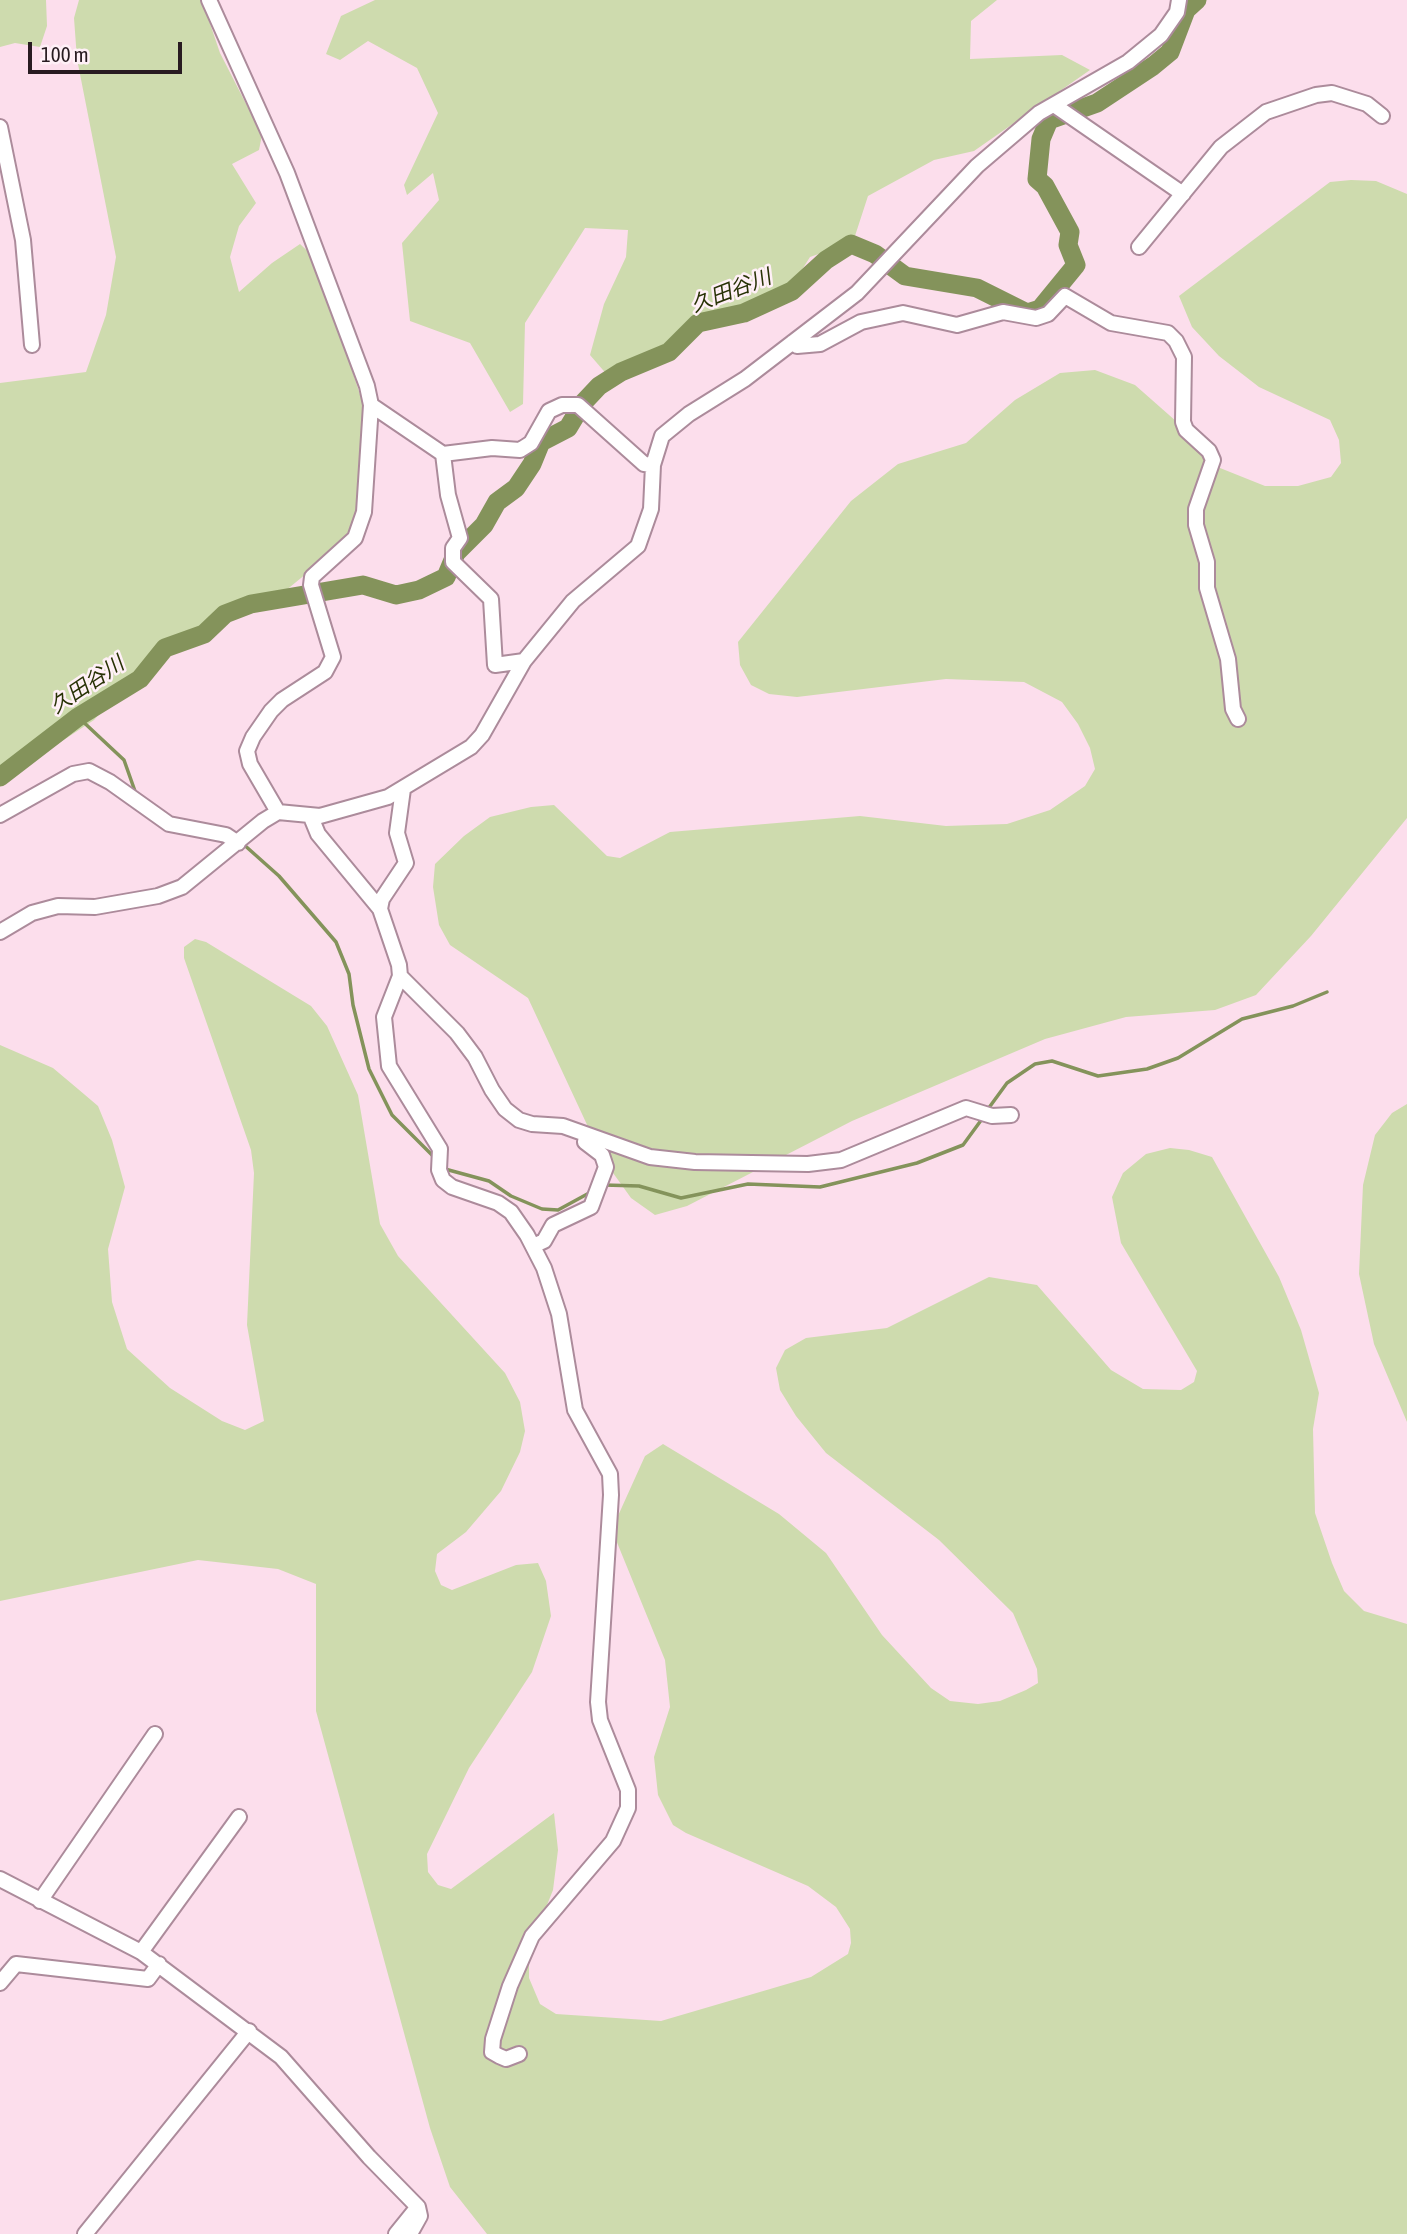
<!DOCTYPE html>
<html>
<head>
<meta charset="utf-8">
<style>
	body { margin:0 }
	#map { position:relative; width:1407px; height:2234px; overflow:hidden; background:#fcdeec; font-family:"Asap Condensed",sans-serif }
	canvas { display:block }
	.scale { position:absolute; left:28px; top:42px; width:154px; height:32px; box-sizing:border-box; border:4px solid #281b21; border-top:0; padding-left:9px; font-size:21px; line-height:24px; white-space:nowrap; color:#281b21; -webkit-text-stroke:5px #fff0f7; paint-order:stroke }
</style>
</head>
<body>
<div id="map">
<canvas width="1407" height="2234"></canvas>
<div class="scale">100 m</div>
</div>
<script>
const context = document.querySelector('canvas').getContext('2d');
context.lineJoin = 'round';
function paint(path, color) { context.fillStyle = color; context.fill(path, 'evenodd'); }
const poly = rows => new Path2D(rows.map(r => 'M' + r).join(''));
function stroke(path, color, width, dash) { context.strokeStyle = color; context.lineWidth = width; context.lineCap = dash ? 'butt' : 'round'; context.setLineDash(dash || []); context.stroke(path); }
function drawText(font, color, halo, rows, align = 'center') {
  context.font = font + ' "Asap Condensed","Noto Sans JP",sans-serif'; context.lineWidth = 5; context.setLineDash([]); context.textBaseline = 'middle'; context.strokeStyle = halo; context.fillStyle = color; for (const [text, x, y, turn = 0] of rows) {
    context.save(); context.translate(x, y); context.rotate((+turn || 0) * Math.PI / 180); context.textAlign = isNaN(turn) ? turn : align; if (halo) context.strokeText(text, 0, 0); context.fillText(text, 0, 0); context.restore();
  }
}
paint(poly([
	[0,0,46,0,47,26,40,47,15,43,0,47],
	[79,0,202,0,220,53,262,135,259,150,232,164,256,203,239,226,230,257,239,292,272,263,300,244,316,259,364,407,357,526,345,542,279,596,232,609,200,632,160,647,144,670,122,688,94,720,0,782,0,383,86,372,106,315,116,257,77,59,74,18],
	[375,0,997,0,971,21,970,59,1062,55,1090,70,974,151,934,160,868,196,853,242,810,257,791,287,761,303,702,317,658,360,609,377,590,355,604,304,626,257,628,230,585,228,525,323,523,404,510,412,470,343,410,321,402,243,439,200,433,173,407,195,404,185,438,113,417,68,368,41,340,60,326,54,341,16],
	[1351,180,1376,181,1407,194,1407,818,1311,936,1256,995,1215,1010,1126,1017,1045,1039,852,1121,687,1206,655,1215,631,1198,603,1159,528,998,450,945,439,925,433,887,435,864,464,836,490,817,531,807,554,805,607,856,620,858,670,832,860,816,946,826,1007,824,1050,810,1085,786,1095,769,1090,748,1078,724,1062,702,1024,682,946,679,797,697,769,694,751,685,740,665,738,642,851,501,898,464,966,443,1015,400,1060,373,1095,370,1135,385,1177,422,1215,466,1265,486,1298,486,1331,477,1341,463,1339,440,1330,420,1259,387,1219,356,1192,327,1179,296,1330,182],
	[195,939,206,942,311,1006,327,1026,358,1095,380,1224,398,1256,505,1373,520,1402,525,1431,520,1452,501,1491,466,1532,437,1554,435,1571,441,1585,452,1590,516,1565,538,1563,546,1581,551,1616,532,1672,469,1768,427,1854,428,1872,438,1885,451,1889,554,1813,558,1850,553,1890,529,1950,529,1978,540,2004,556,2014,661,2021,811,1977,848,1954,851,1943,850,1929,836,1907,808,1886,686,1833,673,1825,658,1795,654,1757,670,1707,665,1660,616,1540,617,1518,645,1456,663,1444,779,1514,826,1553,882,1635,931,1688,950,1701,978,1704,1000,1701,1026,1690,1038,1683,1037,1669,1013,1613,939,1540,826,1453,796,1416,780,1390,776,1368,785,1350,806,1338,887,1328,989,1277,1037,1285,1111,1370,1143,1389,1181,1390,1194,1382,1197,1371,1121,1243,1112,1197,1123,1173,1146,1154,1170,1148,1189,1150,1212,1157,1279,1277,1301,1330,1319,1393,1313,1429,1315,1513,1332,1563,1344,1591,1364,1611,1407,1624,1407,2234,487,2234,450,2187,430,2128,316,1711,316,1584,278,1569,198,1560,0,1601,0,1045,53,1068,78,1089,98,1106,112,1140,125,1187,108,1249,112,1302,127,1349,170,1388,222,1421,245,1430,264,1421,247,1325,254,1173,251,1150,184,958,184,947],
	[1407,1104,1407,1422,1374,1344,1359,1274,1363,1185,1375,1135,1392,1113]
]), '#cedbae');
stroke(poly([
	[78,717,124,760,136,794],
	[242,843,279,876,336,942,349,974,353,1005,369,1069,392,1115,435,1158],
	[988,1109,1007,1083,1035,1064,1052,1061,1098,1076,1147,1069,1178,1058,1242,1019,1293,1006,1327,992],
	[445,1169,489,1181,511,1196,542,1209,558,1210,591,1192],
	[604,1185,639,1186,681,1198,748,1184,820,1187,917,1163,963,1145,982,1119]
]), '#84935b', 3.5);
stroke(poly([
	[0,777,78,717,140,679,165,648,204,634,225,614,251,604,363,585,396,595,419,590,446,577,456,553,484,525,497,502,516,488,532,464,541,442,568,428,583,403,599,386,621,372,669,352,698,323,744,313,792,291,826,260,851,244,875,254,905,276,977,288,1027,313,1040,309,1076,265,1068,245,1070,232,1045,186,1037,179,1041,139,1049,120,1097,103,1153,66,1170,52,1186,10,1197,0]
]), '#84935b', 19);
const minor = poly([
	[209,0,287,173,367,386,371,405,364,512,355,538,312,577,311,585,333,657,325,672,282,700,271,711,253,737,247,751,250,764,278,812],
	[1054,105,1183,194],
	[0,127,23,240,32,345],
	[1139,247,1221,147,1266,112,1316,95,1332,93,1367,104,1382,116],
	[793,342,797,346,820,344,861,322,903,313,957,325,1003,312,1036,318,1048,314,1065,296,1111,323,1168,333,1176,341,1184,357,1183,422,1186,430,1209,451,1213,460,1196,509,1196,525,1207,562,1207,588,1228,659,1233,709,1238,719],
	[371,405,443,454,492,448,520,450,531,443,549,411,562,405,578,405,644,464,653,465],
	[443,454,448,495,460,538,453,548,453,562,491,599,495,665,524,661],
	[0,815,73,774,89,771,110,782,169,824,226,835,238,843],
	[311,817,318,834,380,909,399,965,400,976,384,1017,389,1066,440,1149,439,1170,443,1180,452,1187,498,1203,511,1212,527,1235,544,1268,559,1314,575,1410,610,1474,611,1495,598,1702,600,1720,628,1790,628,1808,613,1841,532,1936,510,1986,493,2039,492,2052,499,2056,506,2059,519,2054],
	[380,909,382,899,406,863,397,833,403,789],
	[0,932,32,913,58,906,95,907,158,896,182,887,263,821,278,812,320,816,388,797,471,747,482,735,524,661,573,601,638,546,651,509,653,465,662,436,689,414,745,379,857,293,977,166,1039,113,1128,62,1161,35,1177,12,1179,0],
	[400,976,457,1033,475,1057,492,1090,505,1109,519,1120,532,1124,563,1126,650,1157,695,1162,808,1164,841,1160,966,1108,992,1116,1011,1115],
	[533,1246,544,1241,553,1225,591,1207,606,1167,602,1155,585,1142,586,1136],
	[0,1879,141,1952,281,2057,369,2157,418,2207,420,2216,410,2234],
	[40,1901,155,1734],
	[141,1952,239,1817],
	[0,1983,16,1964,148,1979,159,1964],
	[85,2234,249,2031],
	[396,2234,417,2208]
]);
stroke(minor, '#ac8b9b', 18);
stroke(minor, '#fff', 14);
drawText('italic 21px', '#283205', '#fff0f7', [
	["久田谷川",731,291,-21],
	["久田谷川",87,685,-34]
]);
</script>
</body>
</html>
